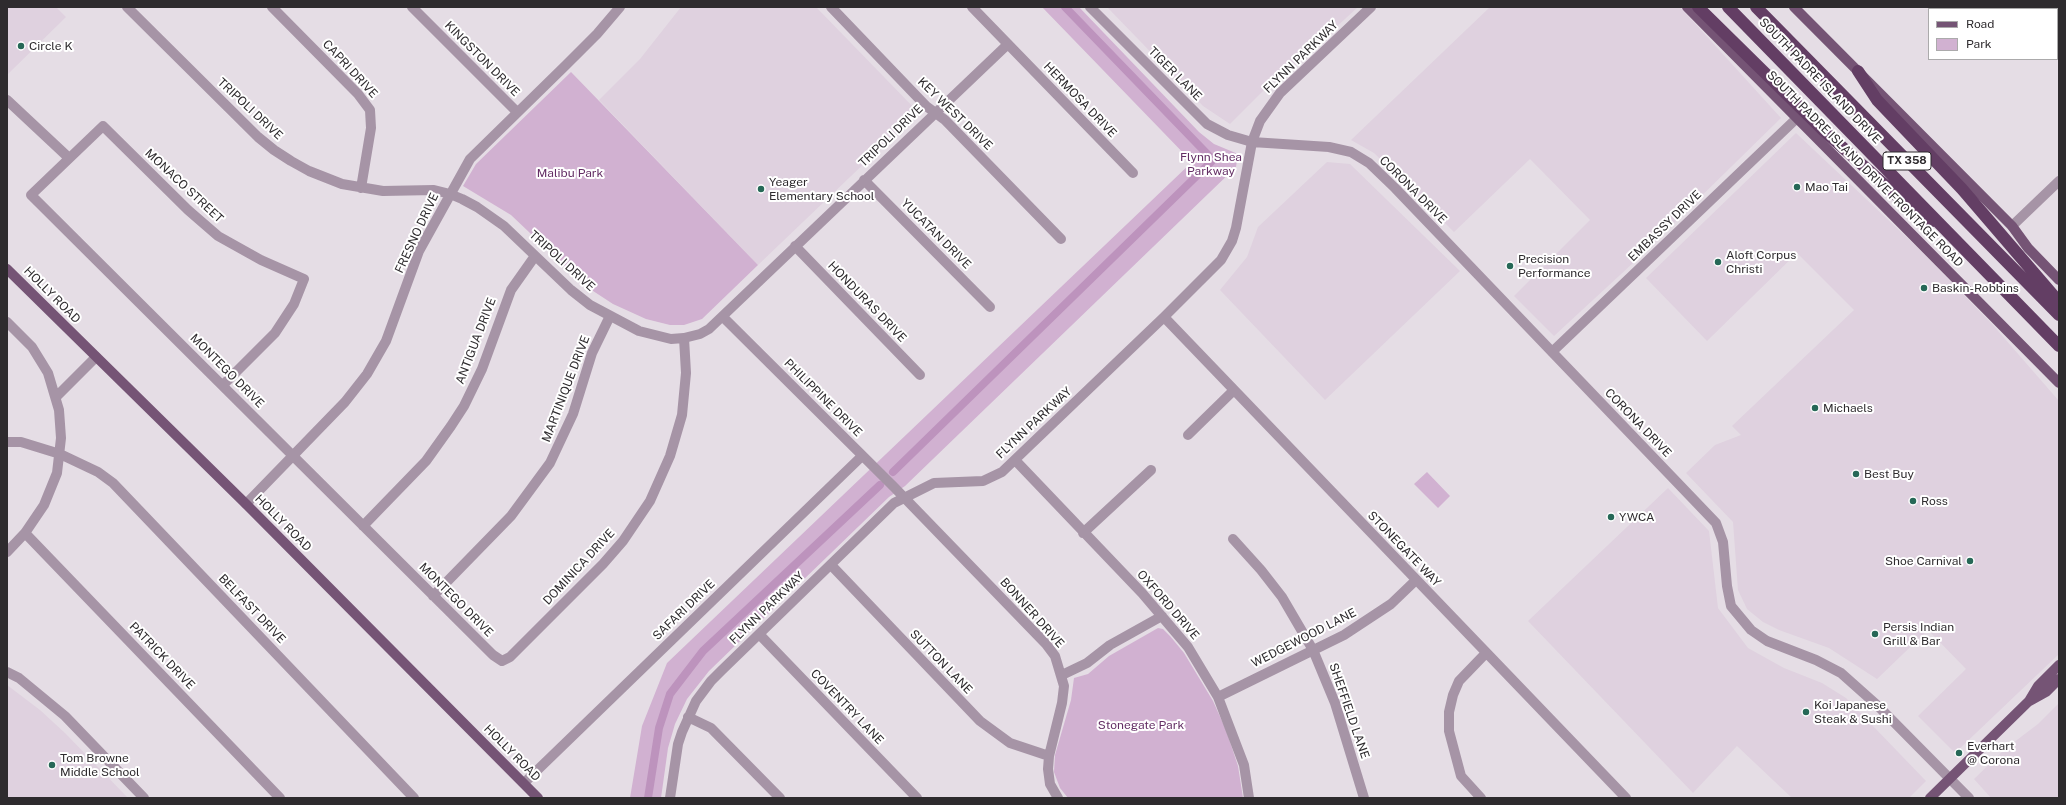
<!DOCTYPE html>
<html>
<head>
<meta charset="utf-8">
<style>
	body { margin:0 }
	#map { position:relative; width:2066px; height:805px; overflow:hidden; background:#e5dde5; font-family:"Public Sans",sans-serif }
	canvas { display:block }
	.frame { position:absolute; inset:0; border:8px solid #2e2b2e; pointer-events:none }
	.legend { position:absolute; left:1928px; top:8px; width:130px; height:52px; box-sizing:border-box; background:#fff; border:1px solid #abaaab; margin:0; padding:5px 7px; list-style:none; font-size:12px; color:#2e2b2e }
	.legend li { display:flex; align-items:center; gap:8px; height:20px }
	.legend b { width:20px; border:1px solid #abaaab }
</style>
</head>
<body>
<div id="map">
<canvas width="2066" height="805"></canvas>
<div class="frame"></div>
<ul class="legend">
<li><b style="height:5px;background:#755475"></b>Road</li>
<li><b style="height:11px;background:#d1b1d1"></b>Park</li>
</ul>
</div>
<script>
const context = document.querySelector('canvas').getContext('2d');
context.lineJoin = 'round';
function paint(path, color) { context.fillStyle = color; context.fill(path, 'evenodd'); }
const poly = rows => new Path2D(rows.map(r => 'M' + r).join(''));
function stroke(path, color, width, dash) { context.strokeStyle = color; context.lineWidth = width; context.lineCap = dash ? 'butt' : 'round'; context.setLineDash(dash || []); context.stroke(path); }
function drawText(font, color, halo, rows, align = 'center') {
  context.font = font + ' "Public Sans",sans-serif'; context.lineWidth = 4; context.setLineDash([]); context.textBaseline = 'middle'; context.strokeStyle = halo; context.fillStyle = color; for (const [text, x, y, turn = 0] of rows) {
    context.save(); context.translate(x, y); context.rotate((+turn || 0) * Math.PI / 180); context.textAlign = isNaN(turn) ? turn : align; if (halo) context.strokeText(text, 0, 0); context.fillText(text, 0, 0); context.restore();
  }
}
paint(poly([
	[7,7,56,7,66,17,7,75],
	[681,7,816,7,918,112,758,265,599,100,640,59],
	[1107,7,1358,7,1295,65,1292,62,1230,124,1203,106],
	[1490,7,1680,7,1781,118,1633,263,1554,336,1514,296,1590,220,1530,159,1454,232,1374,153,1351,140],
	[1796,133,1918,248,1992,324,2059,401,2059,654,1955,753,1918,716,1966,669,1928,630,1877,679,1829,648,1779,630,1763,622,1747,609,1738,590,1733,522,1686,473,1715,445,1741,435,1732,426,1854,310,1797,253,1707,341,1646,278],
	[1327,162,1350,164,1460,271,1325,400,1220,290,1247,257,1258,227],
	[1668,488,1709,531,1718,608,1748,648,1784,668,1822,683,1846,698,1926,781,1909,798,1792,798,1737,746,1693,793,1528,621],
	[7,685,40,710,65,733,128,798,7,798],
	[2059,703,2059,798,1991,798,1974,779,2005,749,2038,724]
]), '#dfd1df');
paint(poly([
	[1042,7,1079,7,1199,132,1214,144,1238,154,1236,167,905,486,889,497,709,671,687,699,675,724,668,748,661,798,630,798,642,726,667,663,1192,162],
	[571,72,758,265,702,319,684,325,670,325,646,319,613,304,587,287,511,215,463,186,476,164],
	[1427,472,1450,496,1438,508,1414,484],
	[1158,628,1163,629,1170,636,1184,653,1213,701,1226,730,1238,766,1243,798,1068,798,1060,788,1054,772,1055,755,1071,700,1074,678,1088,674,1109,656]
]), '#d1b1d1');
stroke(poly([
	[893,472,1213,160,1065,7],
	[648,798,659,728,670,694,703,651,880,485]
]), '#bd93bd', 8);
stroke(poly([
	[127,7,258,137,274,150,291,161,309,171,342,184,383,191,434,190,450,194,462,199,477,207,504,226,571,290,590,305,639,331,671,339,684,338,700,334,709,329,1008,44],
	[272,7,358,94,370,110,371,128,361,188],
	[412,7,517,112],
	[831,7,926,106,945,120,1061,239],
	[972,7,1133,173],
	[1090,7,1207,124,1228,135,1252,142,1329,147,1351,152,1369,163,1395,188,1716,523,1723,542,1727,586,1731,606,1751,630,1767,641,1816,660,1841,673,1878,706,1969,798],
	[2031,7,2033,9],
	[2053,9,2054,7],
	[2057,34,2059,37],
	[7,100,69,158],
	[864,180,990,307],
	[2012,226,2059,181],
	[795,246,920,375],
	[723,317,894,487,1046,644,1055,656,1064,686,1062,703,1049,756,1048,769,1050,784,1058,798],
	[1164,317,1626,798],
	[7,322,32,347,48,373,59,410,61,438,57,473,44,505,25,533,7,552],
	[1552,352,1797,118],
	[223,385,275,333,294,304,304,279,261,260,218,236,188,210,103,126,31,195,493,655,502,661,510,657,603,564,623,541,650,501,670,456,682,415,686,373,684,338],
	[56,397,96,357],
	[1188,435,1233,391],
	[7,442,21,442,60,454,98,472,113,483,414,798],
	[1015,460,1142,593,1188,647,1218,697,1244,765,1249,798],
	[246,504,345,402,367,374,386,341,419,251,470,159,566,65,597,34,620,7],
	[363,526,426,461,451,426,464,406,482,369,511,290,535,256],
	[25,533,280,798],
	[1083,533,1151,470],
	[1233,539,1261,570,1282,597,1313,650,1335,703,1364,798],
	[831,565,980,721,1010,743,1049,756],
	[433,596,511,516,550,463,573,414,592,353,610,316],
	[759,634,917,798],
	[7,672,19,678,65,716,144,798],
	[1062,675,1087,663,1110,645,1162,616],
	[1218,697,1344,635,1391,604,1416,580],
	[688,717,711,728,780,798],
	[524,783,862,456],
	[670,798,678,744,682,732,696,701,711,681,721,671,894,503,934,483,983,481,1002,472,1164,317,1221,260,1232,241,1236,228,1252,142,1260,121,1280,93,1371,7],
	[1481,798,1461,776,1449,731,1449,712,1453,695,1459,681,1486,653]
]), '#a694a6', 10);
stroke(poly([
	[1687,7,2059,383],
	[1794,7,2012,226,2028,248,2059,280],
	[7,269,246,504,538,798],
	[2029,701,2038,686,2059,665],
	[1930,798,2028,702,2046,692,2059,679]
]), '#755475', 10);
stroke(poly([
	[1698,7,1823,130,1921,217,1930,222],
	[1728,7,2059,346],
	[1756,7,2059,315],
	[1858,71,1877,100,1962,189,2059,302]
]), '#633e64', 12);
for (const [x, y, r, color] of [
	[21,46,4,"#266857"],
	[1797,187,4,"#266857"],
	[761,189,4,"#266857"],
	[1718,262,4,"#266857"],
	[1510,266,4,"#266857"],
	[1924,288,4,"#266857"],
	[1815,408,4,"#266857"],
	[1856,474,4,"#266857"],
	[1913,501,4,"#266857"],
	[1611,517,4,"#266857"],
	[1970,561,4,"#266857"],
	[1875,634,4,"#266857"],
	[1806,712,4,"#266857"],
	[1959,753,4,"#266857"],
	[52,765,4,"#266857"]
]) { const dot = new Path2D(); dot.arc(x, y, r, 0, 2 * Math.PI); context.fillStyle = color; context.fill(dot); stroke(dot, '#fff', 1.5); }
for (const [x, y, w] of [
	[1907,161,48]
]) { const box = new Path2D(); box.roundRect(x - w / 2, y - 9, w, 18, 3); context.fillStyle = '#fff'; context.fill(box); stroke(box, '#2e2b2e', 1); }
drawText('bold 11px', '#2e2b2e', null, [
	["TX 358",1907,161]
]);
drawText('12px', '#2e2b2e', '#fff', [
	["Circle K",29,46],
	["Yeager",769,182],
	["Elementary School",769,196],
	["Mao Tai",1805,187],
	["Aloft Corpus",1726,255],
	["Christi",1726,269],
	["Precision",1518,259],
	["Performance",1518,273],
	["Baskin-Robbins",1932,288],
	["Michaels",1823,408],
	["Best Buy",1864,474],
	["Ross",1921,501],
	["YWCA",1619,517],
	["Shoe Carnival",1962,561,"right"],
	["Persis Indian",1883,627],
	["Grill & Bar",1883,641],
	["Koi Japanese",1814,705],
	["Steak & Sushi",1814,719],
	["Everhart",1967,746],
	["@ Corona",1967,760],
	["Tom Browne",60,758],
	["Middle School",60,772]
], 'left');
drawText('12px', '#2e2b2e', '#fff', [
	["FLYNN PARKWAY",1301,57,-44],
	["KINGSTON DRIVE",482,59,45],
	["CAPRI DRIVE",350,69,47],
	["TIGER LANE",1175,74,45],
	["SOUTH PADRE ISLAND DRIVE",1820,81,46],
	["HERMOSA DRIVE",1080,100,46],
	["TRIPOLI DRIVE",250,109,43],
	["KEY WEST DRIVE",955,114,44],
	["TRIPOLI DRIVE",891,136,-44],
	["SOUTH PADRE ISLAND DRIVE FRONTAGE ROAD",1865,169,45],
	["MONACO STREET",184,186,43],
	["CORONA DRIVE",1413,190,45],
	["EMBASSY DRIVE",1665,226,-44],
	["FRESNO DRIVE",417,233,-65],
	["YUCATAN DRIVE",936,234,45],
	["TRIPOLI DRIVE",562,261,42],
	["HOLLY ROAD",52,295,45],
	["HONDURAS DRIVE",867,302,46],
	["ANTIGUA DRIVE",476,341,-69],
	["MONTEGO DRIVE",227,371,45],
	["MARTINIQUE DRIVE",566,389,-69],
	["PHILIPPINE DRIVE",823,398,45],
	["FLYNN PARKWAY",1034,423,-43],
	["CORONA DRIVE",1638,423,46],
	["HOLLY ROAD",283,523,45],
	["STONEGATE WAY",1404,549,46],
	["DOMINICA DRIVE",579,567,-47],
	["MONTEGO DRIVE",456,600,45],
	["OXFORD DRIVE",1168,605,49],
	["FLYNN PARKWAY",767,608,-44],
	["BELFAST DRIVE",252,609,46],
	["SAFARI DRIVE",684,610,-44],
	["BONNER DRIVE",1032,613,48],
	["WEDGEWOOD LANE",1304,638,-27],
	["PATRICK DRIVE",162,656,46],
	["SUTTON LANE",941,662,46],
	["COVENTRY LANE",847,707,46],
	["SHEFFIELD LANE",1349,711,71],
	["HOLLY ROAD",512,753,45]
]);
drawText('12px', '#642f65', '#fff', [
	["Flynn Shea",1211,157],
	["Parkway",1211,171],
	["Malibu Park",570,173],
	["Stonegate Park",1141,725]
]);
</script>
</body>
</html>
